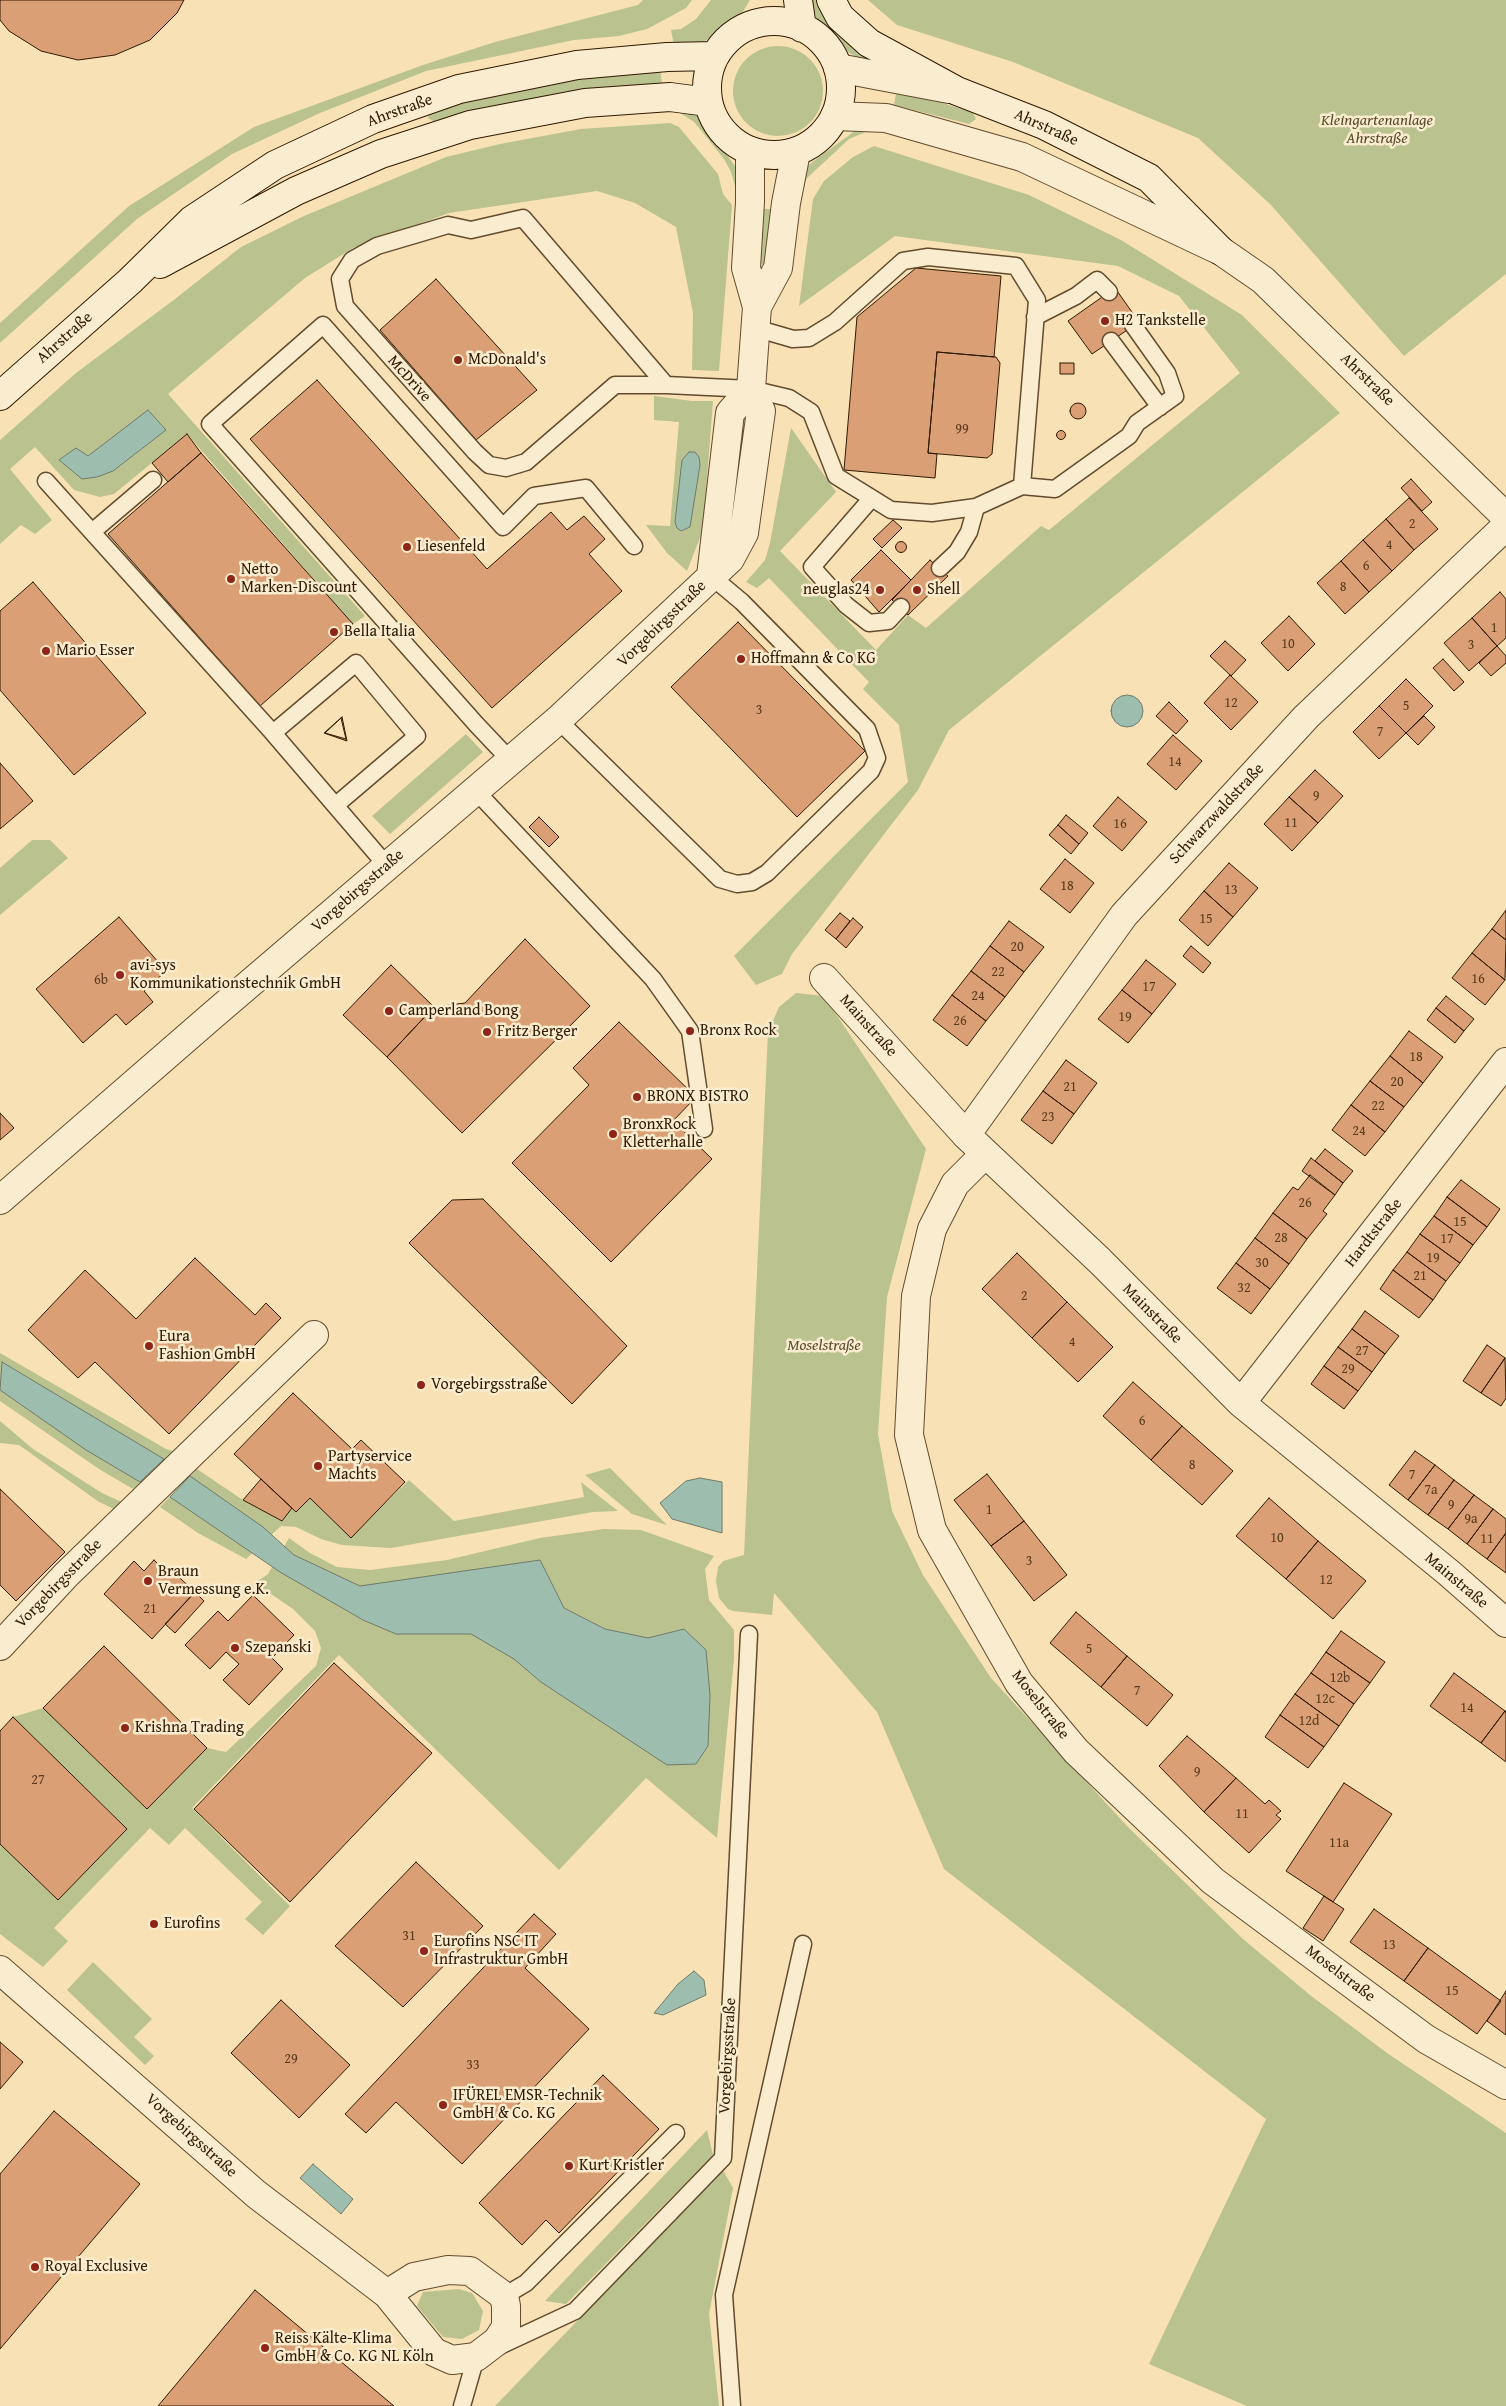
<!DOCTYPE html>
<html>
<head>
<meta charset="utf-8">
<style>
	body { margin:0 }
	canvas { display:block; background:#f8e1b4 }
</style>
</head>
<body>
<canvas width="1506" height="2406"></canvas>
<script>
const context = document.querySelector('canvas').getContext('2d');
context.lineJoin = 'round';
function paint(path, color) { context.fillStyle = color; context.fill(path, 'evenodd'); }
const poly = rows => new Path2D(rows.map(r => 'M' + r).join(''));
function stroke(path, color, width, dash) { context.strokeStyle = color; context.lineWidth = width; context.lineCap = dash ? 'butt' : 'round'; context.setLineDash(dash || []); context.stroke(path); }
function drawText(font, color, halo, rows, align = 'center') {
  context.font = font + ' "Gentium Book Plus",serif'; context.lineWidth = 5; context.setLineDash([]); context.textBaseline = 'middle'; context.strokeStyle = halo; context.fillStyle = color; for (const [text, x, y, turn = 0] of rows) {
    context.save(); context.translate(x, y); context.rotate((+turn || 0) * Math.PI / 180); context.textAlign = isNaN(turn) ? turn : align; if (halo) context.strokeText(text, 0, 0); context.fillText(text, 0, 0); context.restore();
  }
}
paint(poly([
	[643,0,692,0,686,8,647,29,619,36,574,40,426,71,320,113,232,154,137,219,0,343,0,323,129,206,254,127,423,65,495,42,638,5],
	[711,0,750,0,739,18,729,28,701,43,674,46,671,30,681,29,696,19],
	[808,0,817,0,844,39,864,53,884,61,862,61,848,52,835,36,818,22],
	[868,0,1506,0,1506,274,1404,356,1270,204,1198,138,1013,62,897,25],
	'733 91a45 45 0 1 1 90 0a45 45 0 1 1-90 0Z',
	[660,68,662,84,436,123,428,118,429,107,491,89],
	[897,88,973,113,976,119,969,124,894,105],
	[674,109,693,113,699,117,735,166,740,179,740,190,735,186,731,172,724,159,704,134,694,122],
	[670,123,679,127,718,174,723,194,732,205,719,371,692,370,693,313,676,227,635,203,597,191,449,213,353,248,305,278,168,394,365,616,353,624,187,434,114,494,100,497,74,490,35,447,10,469,52,520,35,534,21,525,0,544,0,440,76,373,175,299,241,247,304,216,446,157,500,144,581,129],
	[859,128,868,131,849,139,807,178,797,193,801,174,811,163],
	[874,146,1029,195,1121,240,1242,315,1340,413,949,730,918,790,792,954,782,974,756,985,734,956,908,782,899,725,863,689,869,682,769,578,757,588,746,582,765,560,770,543,791,428,836,492,780,551,876,650,908,615,926,628,1041,526,1049,530,1240,373,1179,296,1118,266,895,236,799,306,813,199,824,181,853,157],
	[761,209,772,209,768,259,763,266,759,260],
	[654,396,692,401,713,401,703,530,687,571,667,553,646,525,670,526,679,422,654,420],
	[466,734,483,752,390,834,372,816],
	[32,840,50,840,68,858,0,915,0,868],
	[796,993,824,996,926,1149,887,1297,878,1434,892,1511,923,1575,991,1678,1128,1827,1243,1939,1310,1995,1387,2053,1506,2133,1506,2406,1247,2406,1149,2364,1266,2119,944,1869,877,1712,774,1593,772,1615,733,1611,728,1609,719,1598,716,1581,718,1567,723,1561,744,1555,768,1032,779,1007],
	[0,1353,166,1449,173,1451,133,1489,99,1469,0,1401],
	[0,1421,33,1449,102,1493,124,1503,116,1510,99,1502,19,1445,0,1443],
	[610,1468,667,1525,632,1514,585,1475],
	[197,1469,243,1500,282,1521,292,1508,296,1512,310,1498,351,1537,409,1480,454,1521,584,1497,581,1482,618,1511,593,1512,391,1548,342,1545,321,1539,296,1527,281,1526,246,1559,198,1533,160,1507],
	[604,1529,641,1530,714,1556,705,1569,709,1600,734,1630,734,1659,717,1838,646,1778,559,1870,339,1655,192,1808,290,1906,263,1935,245,1919,262,1902,185,1828,169,1845,150,1828,54,1928,68,1941,43,1967,0,1934,0,1844,58,1900,127,1829,13,1717,43,1708,147,1809,207,1748,226,1752,316,1666,321,1648,315,1631,293,1609,255,1583,268,1574,289,1538,310,1553,337,1567,370,1570,447,1560,540,1538],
	[93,1962,152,2019,134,2037,154,2056,145,2065,67,1990],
	[707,2130,713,2155,566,2304,545,2301],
	[723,2170,733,2188,709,2314,719,2406,495,2406],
	[459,2289,472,2293,483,2311,479,2330,462,2339,443,2337,417,2306,423,2292]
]), '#bac38f');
const water = poly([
	[148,410,166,430,113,471,97,477,82,479,59,460,76,448,88,456,148,410],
	[689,452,695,452,699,457,700,465,690,527,681,531,677,528,675,522,682,460,689,452],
	'1111 711a16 16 0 1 1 32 0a16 16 0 1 1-32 0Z',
	[2,1362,164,1459,140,1482,86,1450,0,1390,2,1362],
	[190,1476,263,1527,294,1555,360,1586,540,1560,564,1608,605,1629,648,1638,684,1629,706,1650,710,1695,708,1746,696,1764,667,1765,541,1682,514,1659,471,1634,396,1634,363,1620,280,1572,170,1497,190,1476],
	[700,1478,722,1482,722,1533,672,1519,660,1503,686,1481,700,1478],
	[694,1971,704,1980,706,1995,663,2015,654,2013,678,1984,694,1971],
	[313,2164,353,2199,341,2214,300,2178,313,2164]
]);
paint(water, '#9dbdaf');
stroke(water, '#717b69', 1);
const building = poly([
	[0,0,184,0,177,13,150,40,115,55,78,60,41,51,9,31,0,20,0,0],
	[916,268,1001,276,994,357,937,352,928,453,937,454,935,478,844,470,857,317,916,268],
	[436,279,537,390,476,440,380,330,436,279],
	[1115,288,1139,322,1092,354,1068,321,1115,288],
	[937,352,996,357,1000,363,992,454,987,458,928,453,937,352],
	[1060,363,1074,363,1074,374,1060,374,1060,363],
	[317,380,487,569,551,512,567,530,584,516,605,539,589,554,622,591,492,708,250,439,317,380],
	'1070 411a8 8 0 1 1 16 0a8 8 0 1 1-16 0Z',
	'1056.5 435a4.5 4.5 0 1 1 9 0a4.5 4.5 0 1 1-9 0Z',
	[187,434,201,453,168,482,152,463,187,434],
	[201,453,353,624,260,706,108,534,201,453],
	[1411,479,1432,502,1422,511,1401,488,1411,479],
	[1409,498,1438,529,1414,550,1386,519,1409,498],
	[1386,519,1414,550,1392,571,1363,540,1386,519],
	[893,520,902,528,882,548,873,539,893,520],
	[1363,540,1392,571,1369,592,1341,561,1363,540],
	'895.5 547a5.5 5.5 0 1 1 11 0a5.5 5.5 0 1 1-11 0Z',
	[881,550,911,580,879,612,851,580,881,550],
	[930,560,948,576,908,615,892,600,930,560],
	[1341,561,1369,592,1345,614,1317,583,1341,561],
	[33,582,146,713,74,775,0,690,0,611,33,582],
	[1500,592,1506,599,1506,638,1497,646,1472,618,1500,592],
	[1289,616,1315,644,1288,671,1261,643,1289,616],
	[1472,618,1497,646,1469,671,1444,643,1472,618],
	[738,622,865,751,797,817,671,687,738,622],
	[1225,641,1246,660,1231,676,1210,656,1225,641],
	[1497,646,1506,656,1506,663,1491,676,1479,663,1497,646],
	[1443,659,1464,682,1454,691,1433,668,1443,659],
	[1230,675,1258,702,1231,730,1204,703,1230,675],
	[1406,679,1433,706,1406,733,1379,706,1406,679],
	[1169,702,1188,721,1176,734,1156,716,1169,702],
	[1379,706,1406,733,1379,759,1353,732,1379,706],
	[1424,716,1435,727,1418,745,1406,733,1424,716],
	[342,717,347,741,324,733,342,717],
	[341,718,346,739,325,733,341,718],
	[1173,735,1202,761,1176,790,1147,764,1173,735],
	[0,763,33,801,0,829,0,763],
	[1315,770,1343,796,1318,823,1289,797,1315,770],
	[1118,797,1147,822,1122,851,1093,826,1118,797],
	[1289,797,1318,823,1292,851,1264,824,1289,797],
	[1066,815,1088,833,1079,844,1058,825,1066,815],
	[539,817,559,837,549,847,529,827,539,817],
	[1058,825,1079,844,1071,854,1049,835,1058,825],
	[1065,859,1094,883,1070,913,1040,889,1065,859],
	[1229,863,1258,888,1233,917,1204,891,1229,863],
	[1204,891,1233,917,1208,946,1179,920,1204,891],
	[1506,910,1506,940,1492,929,1506,910],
	[840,913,850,921,836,939,825,930,840,913],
	[119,917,166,971,144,991,153,1002,126,1025,116,1014,83,1043,36,989,119,917],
	[853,918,863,927,846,948,836,939,853,918],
	[1009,921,1044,947,1024,972,990,946,1009,921],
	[1492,929,1506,940,1505,980,1472,953,1492,929],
	[525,939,590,1006,462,1133,387,1057,434,1007,465,1003,525,939],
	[990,946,1024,972,1005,997,971,971,990,946],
	[1191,946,1211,963,1203,973,1183,956,1191,946],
	[1472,953,1505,980,1485,1005,1452,978,1472,953],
	[1146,960,1176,984,1152,1014,1122,990,1146,960],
	[391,965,434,1007,387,1057,343,1015,391,965],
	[971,971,1005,997,986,1021,952,995,971,971],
	[1122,990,1152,1014,1128,1043,1098,1019,1122,990],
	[952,995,986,1021,967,1046,933,1020,952,995],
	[1446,996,1474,1019,1464,1031,1436,1008,1446,996],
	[1436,1008,1464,1031,1455,1043,1427,1020,1436,1008],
	[619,1022,696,1097,673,1121,712,1159,611,1262,512,1163,589,1085,573,1068,619,1022],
	[1409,1031,1443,1057,1423,1083,1390,1056,1409,1031],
	[1390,1056,1423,1083,1404,1107,1370,1081,1390,1056],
	[1066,1060,1097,1083,1074,1114,1043,1091,1066,1060],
	[1370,1081,1404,1107,1385,1132,1351,1105,1370,1081],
	[1043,1091,1074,1114,1052,1144,1021,1120,1043,1091],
	[1351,1105,1385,1132,1365,1156,1332,1130,1351,1105],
	[0,1113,14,1128,0,1140,0,1113],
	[1325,1149,1353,1171,1343,1183,1315,1161,1325,1149],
	[1311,1158,1343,1183,1335,1195,1302,1171,1311,1158],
	[1310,1175,1335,1195,1323,1211,1327,1214,1307,1239,1273,1213,1293,1187,1298,1190,1310,1175],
	[1461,1180,1500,1209,1487,1227,1447,1197,1461,1180],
	[1447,1197,1487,1227,1473,1245,1434,1216,1447,1197],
	[483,1199,627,1346,572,1404,409,1243,452,1200,483,1199],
	[1273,1213,1307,1239,1289,1264,1255,1238,1273,1213],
	[1434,1216,1473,1245,1460,1263,1420,1234,1434,1216],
	[1420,1234,1460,1263,1446,1281,1407,1252,1420,1234],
	[1255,1238,1289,1264,1270,1289,1236,1263,1255,1238],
	[1407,1252,1446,1281,1433,1300,1393,1270,1407,1252],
	[1017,1253,1067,1302,1032,1338,982,1289,1017,1253],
	[195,1258,255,1315,266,1303,281,1318,169,1434,95,1362,78,1378,28,1330,85,1270,136,1319,195,1258],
	[1236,1263,1270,1289,1251,1314,1217,1288,1236,1263],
	[1393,1270,1433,1300,1419,1318,1380,1289,1393,1270],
	[1067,1302,1113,1347,1078,1382,1032,1338,1067,1302],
	[1365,1311,1399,1336,1385,1354,1352,1329,1365,1311],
	[1352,1329,1385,1354,1372,1372,1338,1347,1352,1329],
	[1487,1345,1505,1358,1481,1393,1463,1381,1487,1345],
	[1338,1347,1372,1372,1358,1391,1324,1366,1338,1347],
	[1505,1358,1506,1398,1501,1406,1481,1393,1505,1358],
	[1324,1366,1358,1391,1344,1409,1311,1384,1324,1366],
	[1133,1382,1182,1426,1151,1460,1103,1416,1133,1382],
	[293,1393,352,1449,361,1440,405,1482,351,1538,310,1498,296,1512,234,1454,293,1393],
	[1182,1426,1233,1471,1202,1505,1151,1460,1182,1426],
	[1415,1451,1435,1465,1408,1500,1389,1485,1415,1451],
	[1435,1465,1454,1480,1428,1515,1408,1500,1435,1465],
	[987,1474,1024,1521,991,1546,954,1500,987,1474],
	[261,1479,292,1508,282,1521,243,1500,261,1479],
	[1454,1480,1474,1495,1448,1529,1428,1515,1454,1480],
	[0,1489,65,1552,16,1601,0,1585,0,1489],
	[1474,1495,1493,1509,1467,1544,1448,1529,1474,1495],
	[1269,1498,1318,1541,1286,1579,1236,1536,1269,1498],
	[1493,1509,1506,1519,1506,1533,1487,1559,1467,1544,1493,1509],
	[1024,1521,1067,1575,1034,1601,991,1546,1024,1521],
	[1506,1533,1506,1573,1487,1559,1506,1533],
	[1318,1541,1366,1581,1333,1619,1286,1579,1318,1541],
	[154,1560,166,1572,169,1568,195,1592,152,1639,104,1594,134,1561,144,1571,154,1560],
	[195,1592,204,1601,175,1633,165,1624,195,1592],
	[253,1595,294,1635,272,1658,283,1669,249,1705,223,1680,239,1664,226,1652,210,1669,185,1645,218,1611,228,1621,253,1595],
	[1076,1612,1127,1656,1101,1687,1050,1643,1076,1612],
	[1341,1631,1385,1662,1370,1683,1326,1652,1341,1631],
	[104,1646,207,1748,147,1809,43,1708,104,1646],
	[1326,1652,1370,1683,1354,1704,1311,1673,1326,1652],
	[1127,1656,1173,1695,1147,1726,1101,1687,1127,1656],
	[334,1663,432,1753,290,1902,194,1809,334,1663],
	[1311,1673,1354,1704,1339,1726,1295,1694,1311,1673],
	[1454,1673,1505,1711,1481,1743,1430,1706,1454,1673],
	[1295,1694,1339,1726,1324,1747,1280,1715,1295,1694],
	[1505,1711,1506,1712,1506,1762,1481,1743,1505,1711],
	[1280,1715,1324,1747,1308,1768,1265,1737,1280,1715],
	[13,1717,127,1829,58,1900,0,1844,0,1731,13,1717],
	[1187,1736,1236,1778,1204,1812,1159,1766,1187,1736],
	[1236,1778,1265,1804,1269,1800,1281,1811,1276,1815,1281,1819,1249,1853,1204,1812,1236,1778],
	[1344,1783,1392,1814,1333,1902,1286,1871,1344,1783],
	[416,1862,483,1926,403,2007,335,1946,416,1862],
	[1324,1896,1344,1909,1323,1941,1303,1928,1324,1896],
	[1374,1909,1428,1948,1404,1981,1350,1942,1374,1909],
	[534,1914,556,1934,525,1968,589,2029,462,2164,396,2102,366,2133,345,2114,534,1914],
	[1428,1948,1501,2001,1477,2034,1404,1981,1428,1948],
	[1506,1991,1506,2035,1487,2021,1506,1991],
	[281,2000,350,2065,299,2118,231,2053,281,2000],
	[0,2042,23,2062,0,2089,0,2042],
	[603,2075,659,2129,559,2233,546,2220,522,2245,479,2203,603,2075],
	[54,2111,140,2184,0,2349,0,2174,54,2111],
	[255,2290,394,2406,158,2406,255,2290]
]);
paint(building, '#da9f74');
stroke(building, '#301901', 1);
const service = poly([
	[523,218,666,385,615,385,526,462,506,468,489,465,475,452,345,306,340,279,352,260,377,246,448,225,471,230,523,218],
	[1035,317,1076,296,1097,280,1109,292],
	[1111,341,1160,407],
	[666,385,751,389,789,398,811,412,836,476,891,510,932,513,976,507,1022,486,1037,300,1016,266,928,257,903,261,835,322,809,338,793,339,755,328],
	[46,481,273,733,387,866],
	[1022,486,1055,489,1129,436,1137,423,1175,396,1167,373,1133,325],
	[871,499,812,567,846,605,869,623,888,621,901,607],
	[92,532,153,480],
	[940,568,957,552,969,532,976,507],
	[558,720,720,879,737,884,752,882,767,873,871,771,877,758,867,729,742,602,711,576],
	[273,733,356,663,417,736,336,805],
	[510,760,476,724,210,424,323,325,503,527,534,496,586,488,634,546],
	[475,790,653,979,690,1031,704,1129],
	[504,2296,526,2283,676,2133],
	[462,2406,476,2357,575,2311,723,2158,749,1634],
	[732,2406,724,2295,803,1944]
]);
const minor = poly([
	[750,151,750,202,746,268,757,307],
	[711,576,730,413,751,389],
	[824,978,966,1135,1100,1261,1241,1403,1449,1573,1506,1623],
	[966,1135,1124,915,1306,717,1506,526],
	[985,1154,955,1184,932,1229,916,1296,909,1435,932,1530,1019,1683,1076,1751,1213,1881,1426,2039,1506,2085],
	[0,1200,213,1015,558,720,730,559,744,533,761,411,751,389,757,307,778,268,786,203,796,152],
	[1241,1403,1506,1062],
	[0,1646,66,1575,314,1335],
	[0,1970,256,2194,387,2294,434,2352,452,2360,476,2357,497,2341,506,2327,506,2306,504,2296,470,2271,448,2270,414,2277,387,2294]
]);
const tertiary = poly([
	[838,68,949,89],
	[835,116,886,118,1022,157,1221,251,1263,280,1506,517]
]);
const secondary = poly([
	[798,0,802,28],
	[831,0,840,17,869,43,957,91,1044,125,1149,178,1221,251],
	'707 88a67 67 0 1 1 134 0a67 67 0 1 1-134 0Z',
	[160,264,296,191,381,154,470,125,585,103,670,97,708,102],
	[0,396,130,281,192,220,275,165,373,119,459,89,577,65,667,57,715,56]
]);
stroke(service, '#624b2e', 19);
stroke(minor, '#624b2e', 30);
stroke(tertiary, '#624b2e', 30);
stroke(secondary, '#301901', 30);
stroke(service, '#faecce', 16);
stroke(minor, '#faecce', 28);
stroke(tertiary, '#faecce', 28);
stroke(secondary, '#faecce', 28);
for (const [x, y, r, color] of [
	[1105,321,5,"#8f2418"],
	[458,360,5,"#8f2418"],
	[407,547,5,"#8f2418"],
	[231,579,5,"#8f2418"],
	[880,590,5,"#8f2418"],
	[917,590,5,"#8f2418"],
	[334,632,5,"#8f2418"],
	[46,651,5,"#8f2418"],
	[741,659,5,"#8f2418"],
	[120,975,5,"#8f2418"],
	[389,1011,5,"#8f2418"],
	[690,1031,5,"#8f2418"],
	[487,1032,5,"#8f2418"],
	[637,1097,5,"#8f2418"],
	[613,1134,5,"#8f2418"],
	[149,1346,5,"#8f2418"],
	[421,1385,5,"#8f2418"],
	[318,1466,5,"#8f2418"],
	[148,1581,5,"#8f2418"],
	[235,1648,5,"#8f2418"],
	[125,1728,5,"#8f2418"],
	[154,1924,5,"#8f2418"],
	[424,1951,5,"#8f2418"],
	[443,2105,5,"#8f2418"],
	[569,2166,5,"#8f2418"],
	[35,2267,5,"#8f2418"],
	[265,2348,5,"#8f2418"]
]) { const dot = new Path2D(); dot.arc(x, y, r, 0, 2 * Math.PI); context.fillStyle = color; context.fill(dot); stroke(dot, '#faecce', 2); }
drawText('14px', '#5a3a1e', null, [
	["99",962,429],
	["2",1412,524],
	["4",1389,545],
	["6",1366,566],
	["8",1343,587],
	["1",1494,628],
	["10",1288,644],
	["3",1471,645],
	["12",1231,703],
	["5",1406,706],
	["3",759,710],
	["7",1380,732],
	["14",1175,762],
	["9",1316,796],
	["11",1291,823],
	["16",1120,824],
	["18",1067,886],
	["13",1231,890],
	["15",1206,919],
	["20",1017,947],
	["22",998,972],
	["16",1478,979],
	["6b",101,980],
	["17",1149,987],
	["24",978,996],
	["19",1125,1017],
	["26",960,1021],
	["18",1416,1057],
	["20",1397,1082],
	["21",1070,1087],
	["22",1378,1106],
	["23",1048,1117],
	["24",1359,1131],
	["26",1305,1203],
	["15",1460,1222],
	["28",1281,1238],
	["17",1447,1239],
	["19",1433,1258],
	["30",1262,1263],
	["21",1420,1276],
	["32",1244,1288],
	["2",1024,1296],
	["4",1072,1342],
	["27",1362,1351],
	["29",1348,1369],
	["6",1142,1421],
	["8",1192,1465],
	["7",1412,1475],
	["7a",1431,1490],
	["9",1451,1505],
	["1",989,1510],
	["9a",1471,1519],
	["10",1277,1538],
	["11",1487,1539],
	["3",1029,1561],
	["12",1326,1580],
	["21",150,1609],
	["5",1089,1649],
	["12b",1340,1678],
	["7",1137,1691],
	["12c",1325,1699],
	["14",1467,1708],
	["12d",1309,1721],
	["9",1197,1772],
	["27",38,1780],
	["11",1242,1814],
	["11a",1339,1843],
	["31",409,1936],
	["13",1389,1945],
	["15",1452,1991],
	["29",291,2059],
	["33",473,2065]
]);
drawText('16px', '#301901', '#faecce', [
	["Ahrstraße",400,111,-20],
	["Ahrstraße",1046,128,24],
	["Ahrstraße",65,338,-42],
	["McDrive",409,379,48],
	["Ahrstraße",1367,380,44],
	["Vorgebirgsstraße",662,624,-44],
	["Schwarzwaldstraße",1217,814,-47],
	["Vorgebirgsstraße",358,891,-41],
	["Mainstraße",868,1026,48],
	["Hardtstraße",1374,1233,-52],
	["Mainstraße",1152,1314,45],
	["Mainstraße",1456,1581,40],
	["Vorgebirgsstraße",59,1584,-46],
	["Moselstraße",1040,1705,52],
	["Moselstraße",1340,1974,37],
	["Vorgebirgsstraße",728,2056,-87],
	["Vorgebirgsstraße",191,2136,42]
]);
drawText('italic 16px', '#594c2c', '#faecce', [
	["Kleingartenanlage",1377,121],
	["Ahrstraße",1377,139],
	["Moselstraße",824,1346]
]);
drawText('16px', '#301901', '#faecce', [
	["H2 Tankstelle",1115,321],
	["McDonald's",468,360],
	["Liesenfeld",417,547],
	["Netto",241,570],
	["Marken-Discount",241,588],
	["neuglas24",870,590,"right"],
	["Shell",927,590],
	["Bella Italia",344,632],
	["Mario Esser",56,651],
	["Hoffmann & Co KG",751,659],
	["avi-sys",130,966],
	["Kommunikationstechnik GmbH",130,984],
	["Camperland Bong",399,1011],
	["Bronx Rock",700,1031],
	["Fritz Berger",497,1032],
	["BRONX BISTRO",647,1097],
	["BronxRock",623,1125],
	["Kletterhalle",623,1143],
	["Eura",159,1337],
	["Fashion GmbH",159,1355],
	["Vorgebirgsstraße",431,1385],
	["Partyservice",328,1457],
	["Machts",328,1475],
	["Braun",158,1572],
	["Vermessung e.K.",158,1590],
	["Szepanski",245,1648],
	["Krishna Trading",135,1728],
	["Eurofins",164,1924],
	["Eurofins NSC IT",434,1942],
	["Infrastruktur GmbH",434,1960],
	["IFÜREL EMSR-Technik",453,2096],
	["GmbH & Co. KG",453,2114],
	["Kurt Kristler",579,2166],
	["Royal Exclusive",45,2267],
	["Reiss Kälte-Klima",275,2339],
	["GmbH & Co. KG NL Köln",275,2357]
], 'left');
</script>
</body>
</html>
